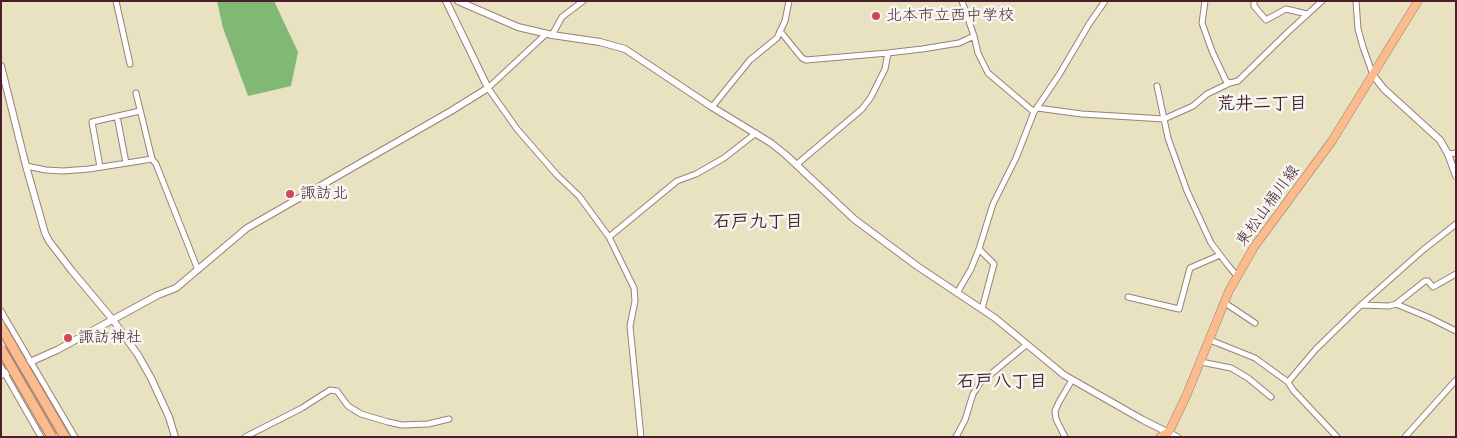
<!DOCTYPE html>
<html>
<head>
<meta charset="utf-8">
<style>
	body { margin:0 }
	#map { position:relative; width:1457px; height:438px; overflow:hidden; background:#e8e2c1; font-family:"Patrick Hand",sans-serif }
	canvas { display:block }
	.frame { position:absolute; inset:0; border:2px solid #4a1f2b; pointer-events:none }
</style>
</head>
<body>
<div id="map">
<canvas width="1457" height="438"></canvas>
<div class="frame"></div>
</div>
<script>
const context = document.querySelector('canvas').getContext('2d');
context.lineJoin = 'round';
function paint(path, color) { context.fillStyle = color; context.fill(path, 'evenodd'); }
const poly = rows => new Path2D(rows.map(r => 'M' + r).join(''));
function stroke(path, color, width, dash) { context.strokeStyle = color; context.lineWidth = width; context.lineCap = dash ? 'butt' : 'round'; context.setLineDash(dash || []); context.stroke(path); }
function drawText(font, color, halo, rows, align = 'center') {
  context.font = font + ' "Patrick Hand","Klee One",sans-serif'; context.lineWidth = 5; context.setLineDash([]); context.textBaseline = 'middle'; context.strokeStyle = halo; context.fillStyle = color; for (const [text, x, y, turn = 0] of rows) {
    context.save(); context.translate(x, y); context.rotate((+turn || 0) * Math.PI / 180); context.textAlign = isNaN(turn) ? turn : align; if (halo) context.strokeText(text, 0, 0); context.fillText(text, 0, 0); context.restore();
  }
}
paint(poly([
	[217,1,274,1,298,52,291,86,248,96,223,28]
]), '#80b874');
const minor = poly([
	[116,1,130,64],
	[962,1,974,36,978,53,988,73,1034,112],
	[1205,1,1202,23,1212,51,1226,81,1230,83,1238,81,1288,32,1322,1],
	[1254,1,1254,6,1266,20,1286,9,1307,14],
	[1356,1,1358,29,1363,47,1373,75],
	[780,31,802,58,806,60,888,53,922,49,959,43,974,36],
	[546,34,488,88,517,129,557,175,579,196,609,237,634,288,635,301,630,326,641,437],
	[552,35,562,17,583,1],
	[1157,86,1168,138,1187,191,1211,243,1227,264,1237,276],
	[136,93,152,159,156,164,198,270],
	[712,107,750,60,777,38,785,21,789,1],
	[1037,108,1082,114,1164,119,1193,106,1207,94,1230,83],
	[117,116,126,163],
	[1448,154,1456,153],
	[796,165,862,109,871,97,885,69,888,53],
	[26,166,46,170,63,171,89,169,152,159],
	[100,167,92,122,140,111],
	[609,237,677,181,696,174,724,158,756,133],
	[979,249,994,264,982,309],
	[957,293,971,269,979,249,993,204,1016,158,1034,112,1059,75,1089,24,1105,1],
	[1128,297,1179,309,1190,268,1220,255],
	[1225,303,1255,323],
	[1396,304,1430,318,1456,331],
	[1362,305,1389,306,1396,304,1425,281,1428,281,1433,287,1456,274],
	[1,311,75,437],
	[1210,340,1255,358,1288,382,1316,349,1361,305,1423,250,1456,224],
	[1201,362,1231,368,1248,378,1271,397],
	[1,367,41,437],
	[1288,382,1293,390,1337,437],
	[245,437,302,408,330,390,337,391,348,406,361,414,388,422,402,425,428,424,449,419],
	[956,437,965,420,973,394,980,383,1026,345],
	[1065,437,1056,419,1055,411,1059,402,1072,380],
	[1405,437,1456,380]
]);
const tertiary = poly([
	[458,1,518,27,552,35,600,42,625,49,712,107,771,143,786,155,854,219,917,266,995,318,1064,375,1143,420,1177,437],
	[1,66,26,166,45,233,49,241,72,271,113,320,138,355,151,378,169,417,175,437],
	[1373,75,1384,89,1440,140,1448,154,1456,176],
	[1,375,57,350,158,295,176,288,247,228,451,111,488,88,446,1]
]);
const primary = poly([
	[1160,437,1169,432,1187,394,1229,291,1254,247,1332,141,1418,1]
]);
stroke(minor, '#998076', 7);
stroke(tertiary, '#998076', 8);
stroke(primary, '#998076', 9);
stroke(minor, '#fff', 5);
stroke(tertiary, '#fff', 6);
stroke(primary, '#fbbb8d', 8);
const motorwayBridge = poly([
	[1,327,65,437],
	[1,349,52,437]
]);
stroke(motorwayBridge, '#998076', 11, []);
stroke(motorwayBridge, '#fbbb8d', 9);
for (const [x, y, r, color] of [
	[876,16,5,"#d1495b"],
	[290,194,5,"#d1495b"],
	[68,338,5,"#d1495b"]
]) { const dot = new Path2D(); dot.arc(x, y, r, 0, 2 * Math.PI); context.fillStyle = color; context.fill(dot); stroke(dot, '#f6f6f2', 2); }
drawText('16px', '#4a1f2b', '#f6f6f2', [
	["北本市立西中学校",886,16],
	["諏訪北",300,194],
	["諏訪神社",78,338]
], 'left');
drawText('16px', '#4a1f2b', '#f6f6f2', [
	["東松山桶川線",1268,206,-54]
]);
drawText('bold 18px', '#4a1f2b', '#f6f6f2', [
	["荒井二丁目",1262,104],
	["石戸九丁目",758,222],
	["石戸八丁目",1002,382]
]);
</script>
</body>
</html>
